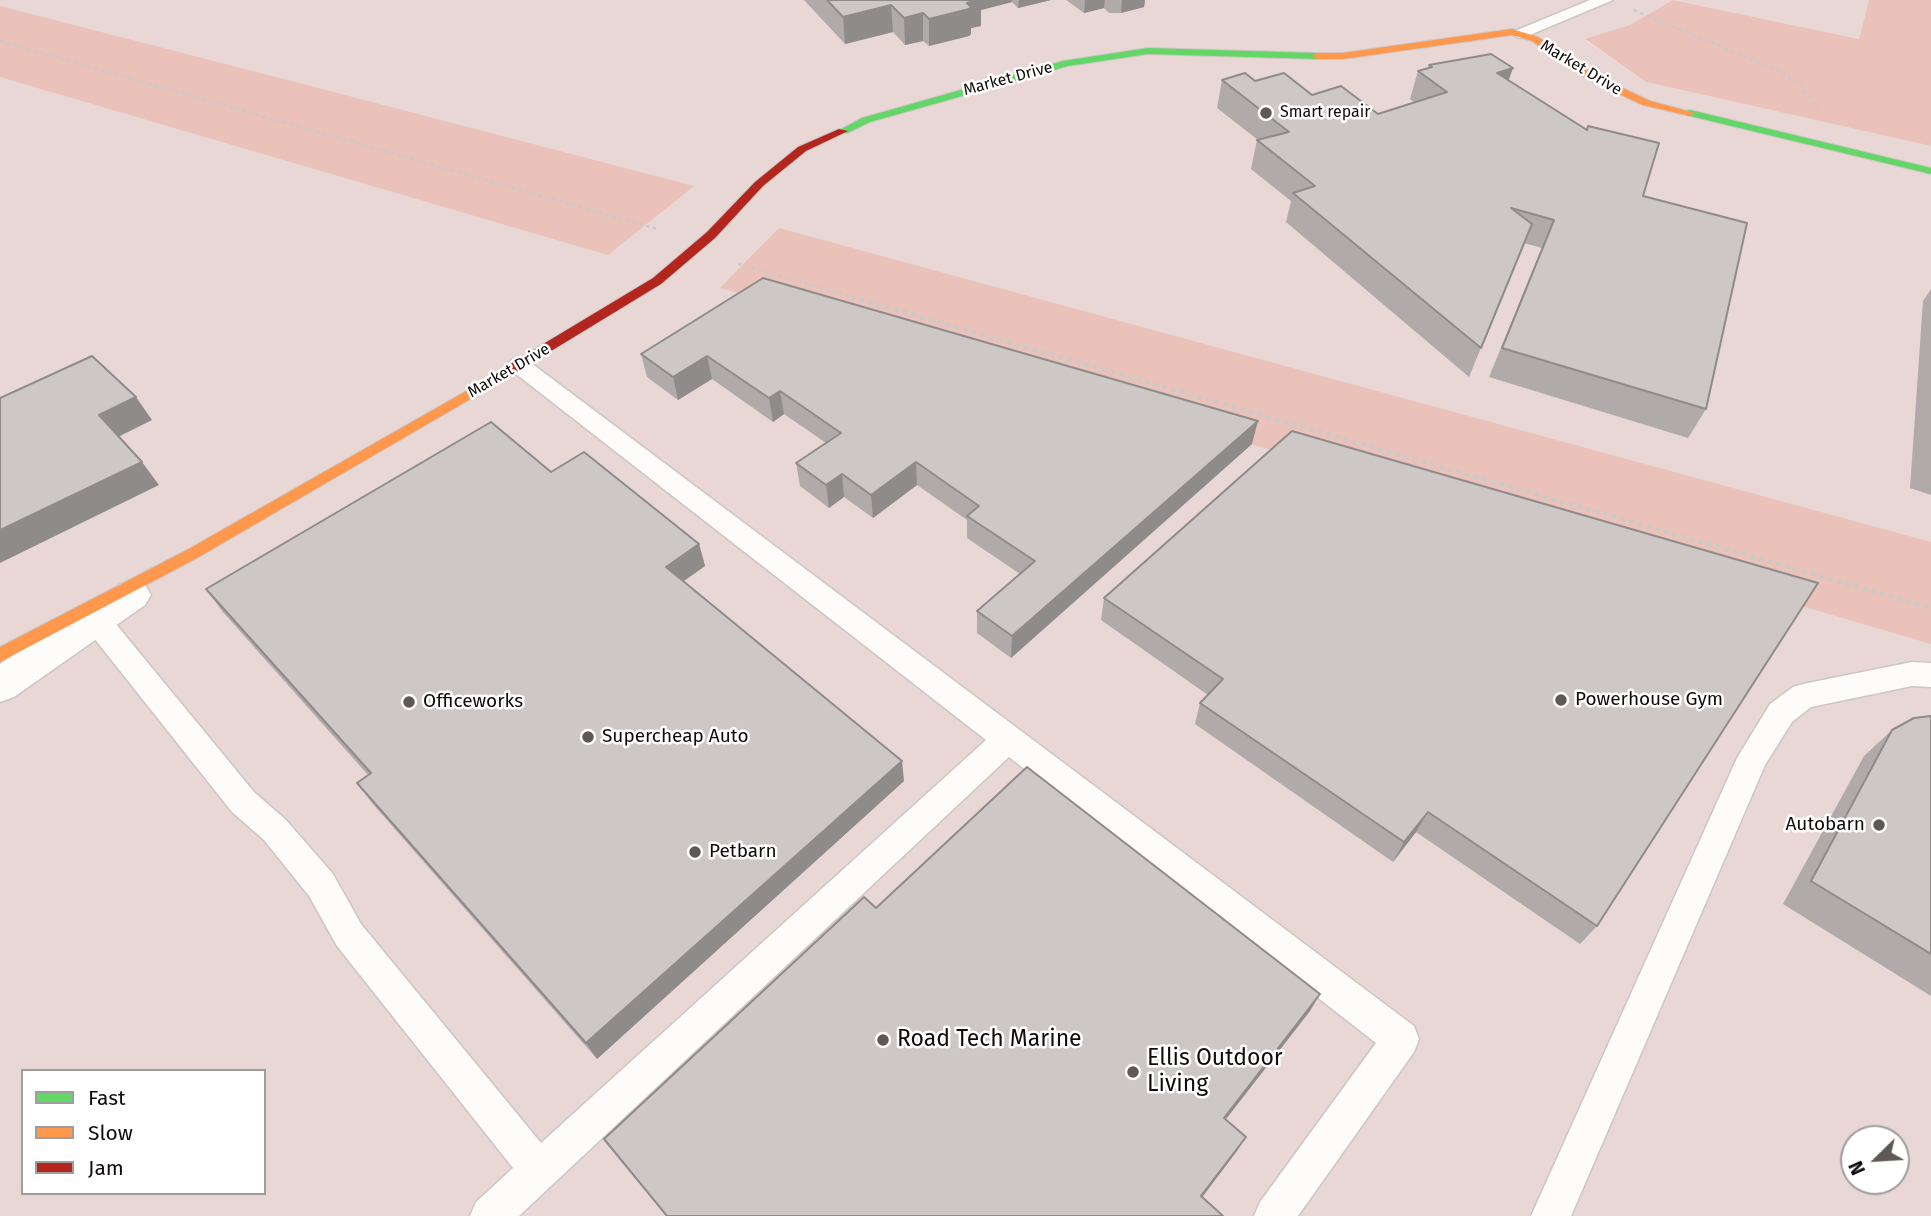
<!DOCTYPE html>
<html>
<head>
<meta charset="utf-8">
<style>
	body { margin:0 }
	#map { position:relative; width:1931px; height:1216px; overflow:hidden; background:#f0e8e6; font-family:"Fira Sans",sans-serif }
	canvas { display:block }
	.legend { position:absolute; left:21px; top:1069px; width:245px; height:126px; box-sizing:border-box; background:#fff; border:2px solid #9f9d9d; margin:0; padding:9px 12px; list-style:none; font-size:21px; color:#100b0a }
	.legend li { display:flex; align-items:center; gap:14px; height:35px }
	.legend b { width:35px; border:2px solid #9f9d9d }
	.north { position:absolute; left:1840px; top:1125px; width:70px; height:70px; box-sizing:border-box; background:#fff; border:2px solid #9f9d9d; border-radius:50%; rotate:246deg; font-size:19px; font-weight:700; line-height:28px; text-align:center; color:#100b0a }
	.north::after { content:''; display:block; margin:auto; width:24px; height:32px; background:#5e5857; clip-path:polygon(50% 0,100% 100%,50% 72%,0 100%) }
</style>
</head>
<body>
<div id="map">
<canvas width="1931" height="1216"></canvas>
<ul class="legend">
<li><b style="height:9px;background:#63d668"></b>Fast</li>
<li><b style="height:9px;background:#ff974d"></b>Slow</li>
<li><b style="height:9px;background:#b3261e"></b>Jam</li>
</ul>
<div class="north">N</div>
</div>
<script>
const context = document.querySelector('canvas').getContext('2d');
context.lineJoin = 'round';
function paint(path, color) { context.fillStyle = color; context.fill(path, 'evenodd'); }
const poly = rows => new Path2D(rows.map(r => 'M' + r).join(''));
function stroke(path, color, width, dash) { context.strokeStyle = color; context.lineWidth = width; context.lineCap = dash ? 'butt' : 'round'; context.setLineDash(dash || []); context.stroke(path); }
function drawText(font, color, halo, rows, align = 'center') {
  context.font = font + ' "Fira Sans",sans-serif'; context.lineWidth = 5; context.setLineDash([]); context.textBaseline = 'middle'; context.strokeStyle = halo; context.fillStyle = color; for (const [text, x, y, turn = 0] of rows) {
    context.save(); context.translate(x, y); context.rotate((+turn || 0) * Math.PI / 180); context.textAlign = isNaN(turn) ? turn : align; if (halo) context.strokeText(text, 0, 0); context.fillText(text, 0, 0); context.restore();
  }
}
paint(poly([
	[0,0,1869,0,1859,39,1673,0,1630,26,1585,40,1646,82,1931,146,1931,1216,0,1216],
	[23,1071,264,1071,264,1193,23,1193],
	[1854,1139,1896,1139,1896,1181,1854,1181]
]), '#e8d7d5');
paint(poly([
	[1673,0,1859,39,1869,0,1931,0,1931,146,1646,82,1585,39,1630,25],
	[0,6,303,84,694,186,608,255,0,77],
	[779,228,1931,542,1931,644,720,288]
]), '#eac2b9');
const lane = poly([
	[1590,0,1613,0,1525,37,1519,38,1510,33,1590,0],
	[519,357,527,360,1414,1026,1419,1039,1414,1052,1298,1216,1254,1216,1260,1202,1376,1043,1009,757,519,1216,470,1216,476,1202,513,1168,337,946,309,896,264,840,232,812,86,628,82,620,86,612,96,609,106,612,254,792,286,820,333,874,361,924,541,1143,986,740,511,370,507,365,511,360,519,357],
	[1912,662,1931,663,1931,687,1912,686,1811,707,1792,722,1765,765,1571,1216,1531,1216,1737,758,1770,704,1793,687,1803,684,1912,662]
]);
const street = poly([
	[132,580,145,585,151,595,145,605,14,697,0,702,0,664,119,585,132,580]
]);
const fast = poly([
	[1148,48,1317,53,1322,56,1317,59,1148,54,1068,66,870,122,847,133,838,131,862,118,1063,61,1148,48],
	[1690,110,1931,168,1931,174,1686,115,1686,111,1690,110]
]);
const slow = poly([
	[1512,29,1538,37,1597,76,1650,101,1695,113,1690,116,1643,105,1589,80,1532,41,1512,35,1343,59,1317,59,1312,56,1317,53,1343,53,1512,29],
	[505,369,512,373,510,376,197,558,0,662,0,647,187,550,505,369]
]);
const jam = poly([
	[839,129,848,131,806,151,763,186,715,238,661,284,510,376,500,376,500,370,653,278,707,232,755,182,798,147,839,129]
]);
stroke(lane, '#ccc6c4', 3);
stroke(street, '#ccc6c4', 3);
stroke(fast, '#ccc6c4', 2);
stroke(slow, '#ccc6c4', 2);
stroke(jam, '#ccc6c4', 2);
stroke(poly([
	[1634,10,1780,71,1799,84,1818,108],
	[0,41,657,229],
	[738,264,857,298]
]), '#ccc9c9', 2.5, [3.5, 3.5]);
stroke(poly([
	[851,297,1931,608]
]), '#ccc9c9', 4.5, [4.5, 4.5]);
paint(lane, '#fdfcfb');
paint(street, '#fdfcfb');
paint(fast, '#63d668');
paint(slow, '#ff974d');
paint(jam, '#b3261e');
paint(poly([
	[804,0,1051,0,1018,8,1012,2,981,10,981,26,971,28,971,34,969,36,929,46,923,41,905,45,893,32,845,44],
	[1066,0,1145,0,1144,7,1121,13,1109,13,1104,8,1084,13],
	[1429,65,1509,81,1586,130,1588,126,1643,196,1706,409,1688,438,1489,377,1542,248,1524,243,1469,377,1286,222,1291,201,1251,169,1257,140,1258,140,1217,108,1222,80,1255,81,1312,95,1378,114,1414,102,1410,99,1418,71,1428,69],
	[763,278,1252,444,1011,658,977,633,977,611,1020,574,967,538,967,520,917,485,873,518,844,497,829,508,800,486,796,463,826,443,784,414,773,422,712,379,678,400,647,377,641,354],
	[1931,289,1931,495,1910,488,1923,301],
	[1292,431,1597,926,1580,944,1416,832,1393,862,1195,724,1200,703,1208,695,1101,620,1104,598],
	[551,472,699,544,705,566,683,582,904,781,597,1059,372,803,357,783,368,775,222,611,206,589],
	[1931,716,1931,996,1783,904,1864,756,1892,730]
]), '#b0abaa');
paint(poly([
	[968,0,1012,0,1012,2,981,10,981,26,971,28,971,34,969,36,929,46,929,19],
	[1019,0,1051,0,1018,8],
	[1085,0,1105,0,1104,8,1084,13],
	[1122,0,1145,0,1144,7,1121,13],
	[891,5,893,32,845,44,843,17],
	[923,13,923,41,905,45,904,18],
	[1513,68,1503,96,1497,73],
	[707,356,712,379,678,400,673,377],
	[780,391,784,414,773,422,769,398],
	[136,397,152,420,116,438,99,415],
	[1258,421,1252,444,1011,658,1012,636],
	[142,462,159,485,0,563,0,530],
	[916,462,917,485,873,518,871,495],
	[842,474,844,497,829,508,826,485],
	[699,544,705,566,672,589,666,567],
	[902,761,904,781,597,1059,586,1043],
	[1428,812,1416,832,1393,862,1404,842],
	[1320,994,1310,1011,1216,1132,1224,1118],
	[1246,1137,1237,1151,1194,1208,1201,1196]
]), '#908b8b');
const building = poly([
	[827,0,977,0,967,3,971,7,969,9,929,19,923,13,904,18,891,5,843,17,827,0],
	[1491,54,1513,68,1497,73,1587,130,1588,126,1659,143,1643,196,1747,223,1706,409,1502,348,1554,220,1511,208,1532,224,1481,348,1293,193,1315,186,1257,140,1289,132,1222,80,1245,73,1255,81,1284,73,1312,95,1341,86,1378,114,1447,92,1418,71,1432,67,1429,65,1491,54],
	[763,278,1258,421,1012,636,977,611,1035,561,967,516,979,506,916,462,871,495,842,474,826,485,796,463,841,433,780,391,769,398,707,356,673,377,641,354,763,278],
	[92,356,136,397,99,415,142,462,0,530,0,398,92,356],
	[491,422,551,472,584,452,699,544,666,567,902,761,586,1043,357,783,371,773,206,589,491,422],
	[1292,431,1818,583,1597,926,1428,812,1404,842,1200,703,1223,679,1104,598,1292,431],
	[1931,716,1931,954,1811,881,1892,730,1914,718,1931,716],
	[1027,767,1320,994,1224,1118,1246,1137,1201,1196,1223,1216,667,1216,604,1139,864,897,876,908,1027,767]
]);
paint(building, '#cdc7c6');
stroke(building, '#908b8b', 2);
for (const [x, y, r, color] of [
	[1266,113,7,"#5e5857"],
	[1561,700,7,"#5e5857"],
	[409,702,7,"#5e5857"],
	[588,737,7,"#5e5857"],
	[1879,825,7,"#5e5857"],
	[695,852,7,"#5e5857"],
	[883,1040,7,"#5e5857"],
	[1133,1072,7,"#5e5857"]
]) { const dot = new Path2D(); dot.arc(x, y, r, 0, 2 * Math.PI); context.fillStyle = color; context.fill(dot); stroke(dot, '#fff', 2.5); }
drawText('16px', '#100b0a', '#fff', [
	["Market Drive",1581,68,31],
	["Market Drive",1008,79,-15],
	["Market Drive",509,371,-30]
]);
drawText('16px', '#100b0a', '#fff', [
	["Smart repair",1280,113]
], 'left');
drawText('19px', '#100b0a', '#fff', [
	["Powerhouse Gym",1575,700],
	["Officeworks",423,702],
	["Supercheap Auto",602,737],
	["Autobarn",1865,825,"right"],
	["Petbarn",709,852]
], 'left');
drawText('23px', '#100b0a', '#fff', [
	["Road Tech Marine",897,1040],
	["Ellis Outdoor",1147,1059],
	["Living",1147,1085]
], 'left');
</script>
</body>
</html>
